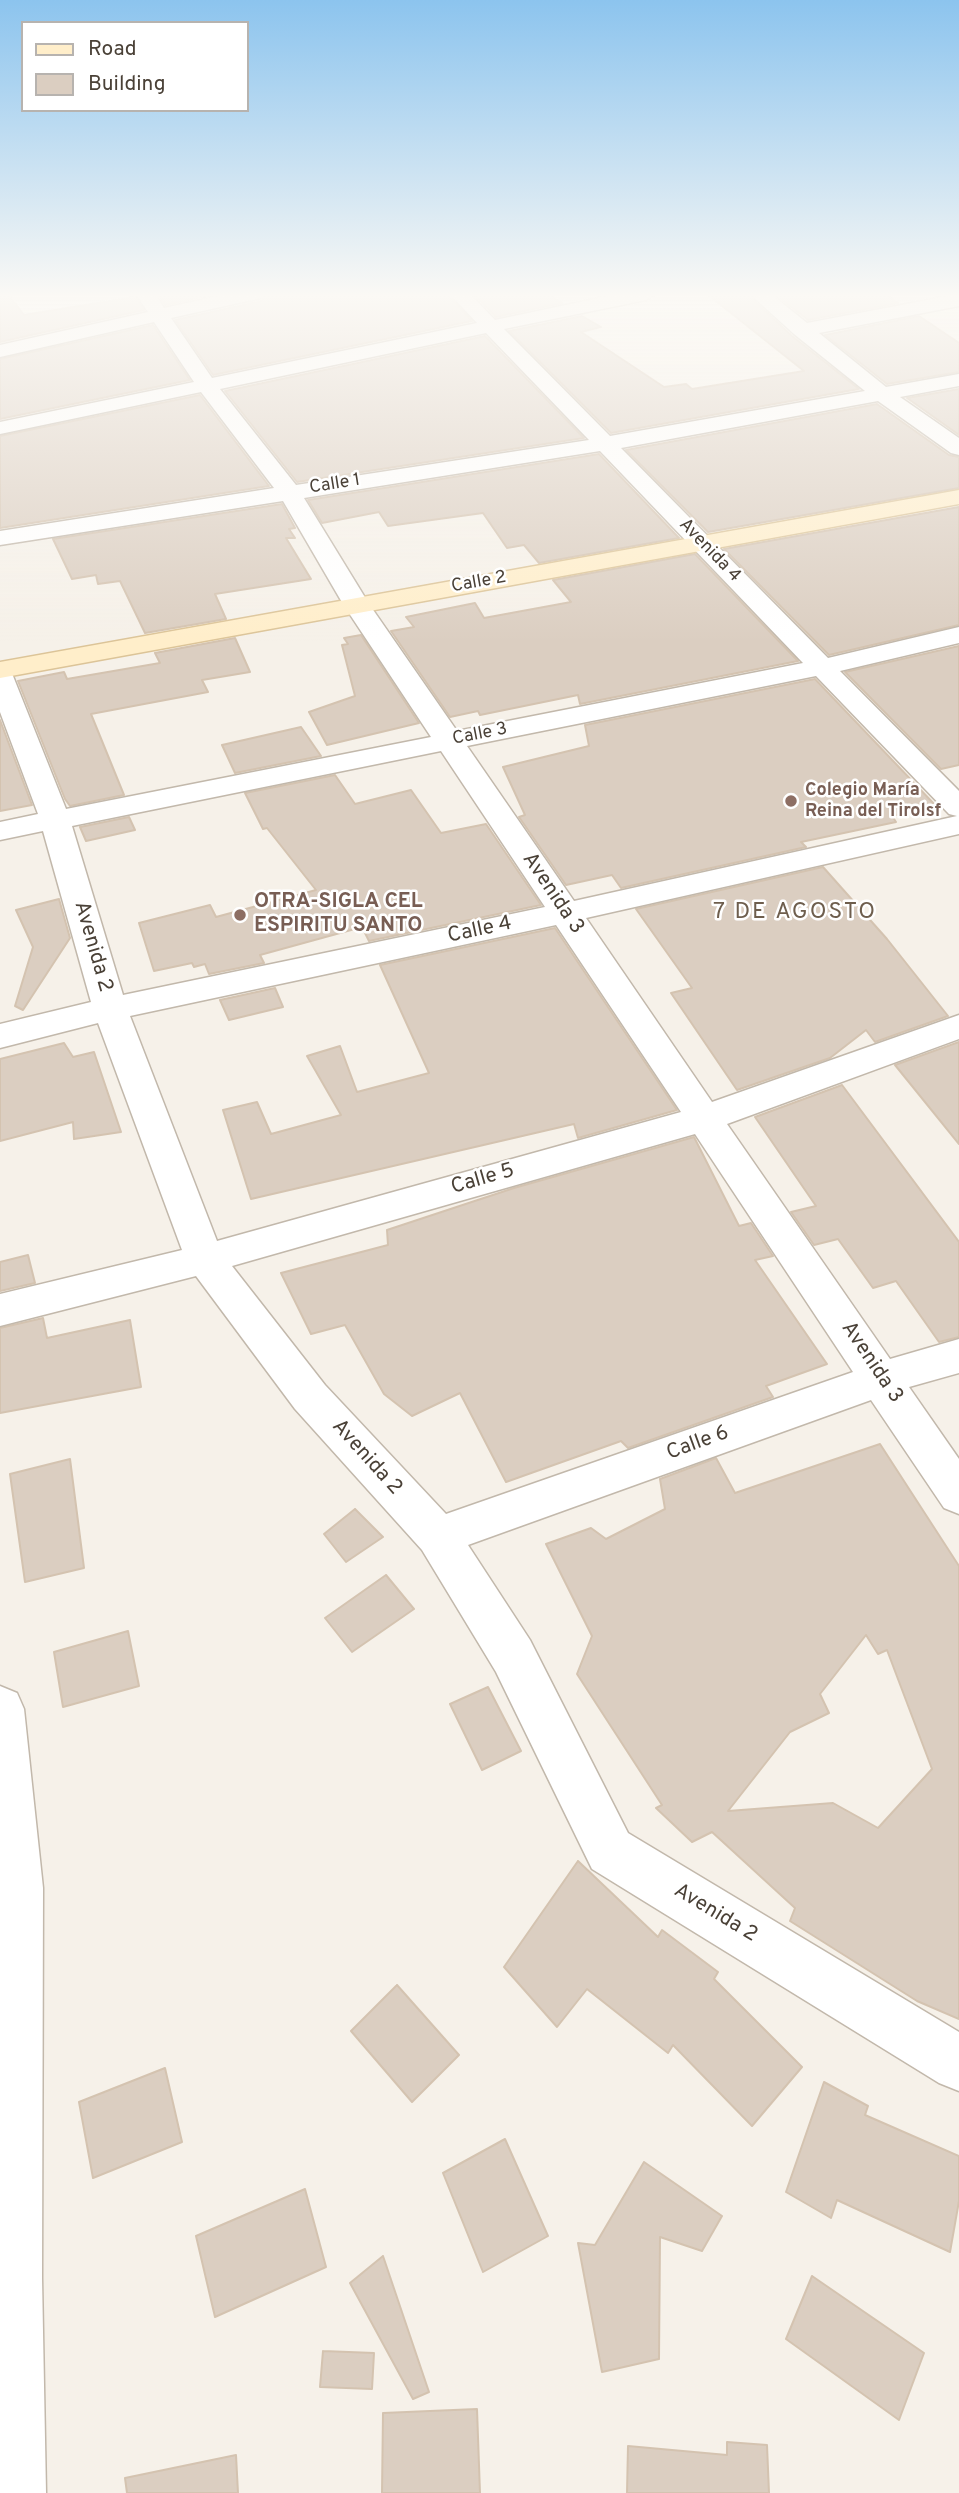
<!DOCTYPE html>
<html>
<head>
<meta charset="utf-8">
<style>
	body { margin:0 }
	#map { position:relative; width:959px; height:2493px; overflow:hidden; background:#f6f1e9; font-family:Overpass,sans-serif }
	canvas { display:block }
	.legend { position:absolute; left:21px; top:21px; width:228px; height:91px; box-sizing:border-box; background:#fff; border:2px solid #b7b3af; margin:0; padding:9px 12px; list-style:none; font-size:21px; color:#4a4137 }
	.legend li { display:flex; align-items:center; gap:14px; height:35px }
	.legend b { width:35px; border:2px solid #b7b3af }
</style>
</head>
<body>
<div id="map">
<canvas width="959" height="2493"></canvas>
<ul class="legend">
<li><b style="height:9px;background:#ffeeca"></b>Road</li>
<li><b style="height:19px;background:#dbcec1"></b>Building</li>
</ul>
</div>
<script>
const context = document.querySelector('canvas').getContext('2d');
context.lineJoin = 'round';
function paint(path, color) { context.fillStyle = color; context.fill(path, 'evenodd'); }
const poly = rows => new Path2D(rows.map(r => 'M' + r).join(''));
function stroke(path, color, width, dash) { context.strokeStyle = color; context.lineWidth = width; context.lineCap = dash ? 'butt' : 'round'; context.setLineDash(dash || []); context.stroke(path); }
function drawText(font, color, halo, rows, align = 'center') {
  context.font = font + ' Overpass,sans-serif'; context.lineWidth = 5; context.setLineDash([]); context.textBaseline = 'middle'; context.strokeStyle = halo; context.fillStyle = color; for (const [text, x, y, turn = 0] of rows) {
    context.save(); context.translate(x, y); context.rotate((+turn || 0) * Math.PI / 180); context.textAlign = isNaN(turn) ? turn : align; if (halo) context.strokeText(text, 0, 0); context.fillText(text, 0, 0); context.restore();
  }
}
const building = poly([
	[0,294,8,294,24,315,135,297,144,310,0,342,0,294],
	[158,294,215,294,165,305,158,294],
	[265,294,447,294,472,321,213,375,175,320,262,301,265,294],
	[474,294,548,294,562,303,496,317,474,294],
	[707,294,747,294,792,336,859,389,611,433,509,331,582,316,601,327,581,332,664,387,686,384,692,389,804,371,707,294],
	[775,294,885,294,898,303,808,320,775,294],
	[919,316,959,343,959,372,887,384,825,335,919,316],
	[153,325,190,380,0,419,0,359,153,325],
	[485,336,584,438,297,482,225,391,485,336],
	[959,389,959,435,907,398,959,389],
	[200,395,269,486,0,528,0,436,200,395],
	[877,404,949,455,959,457,959,488,708,532,626,450,877,404],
	[599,454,679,538,539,563,524,545,507,548,483,513,388,526,379,512,322,523,308,500,599,454],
	[282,504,295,528,289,529,295,538,286,538,311,579,215,594,226,619,145,633,120,581,98,584,96,575,72,579,53,539,282,504],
	[959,507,959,625,829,655,724,549,959,507],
	[695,554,798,661,580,704,578,695,480,715,478,711,450,717,391,631,414,627,406,617,475,603,484,618,571,602,553,580,695,554],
	[361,635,419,723,327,745,309,712,355,696,342,645,348,644,344,638,361,635],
	[235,638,250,672,202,680,208,692,91,714,124,795,70,806,65,799,18,681,64,672,67,679,160,663,155,653,235,638],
	[959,646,959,765,941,769,845,672,959,646],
	[815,679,936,806,892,816,896,822,801,842,806,847,621,888,612,875,566,885,519,817,525,815,503,767,589,746,585,725,815,679],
	[0,720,32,805,0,811,0,720],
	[301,727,321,756,235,773,222,745,301,727],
	[335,775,355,804,411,790,441,833,486,824,541,905,369,941,362,927,260,955,264,963,209,974,205,964,194,967,192,963,154,971,139,923,210,905,216,917,316,890,267,828,263,829,245,793,335,775],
	[129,817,135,830,86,841,80,827,129,817],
	[823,867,887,939,948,1016,875,1042,866,1030,830,1058,737,1090,671,993,692,988,636,909,823,867],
	[59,899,70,938,23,1010,15,1006,33,947,16,910,59,899],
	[555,928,677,1110,578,1138,574,1124,251,1199,223,1110,257,1102,271,1134,341,1115,307,1056,340,1046,357,1092,429,1073,380,965,555,928],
	[275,988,283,1007,229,1020,220,1000,275,988],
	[959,1042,959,1144,895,1065,959,1042],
	[64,1043,73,1057,94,1052,121,1132,74,1139,73,1122,0,1141,0,1059,64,1043],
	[842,1085,959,1242,959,1337,939,1342,896,1281,873,1288,838,1239,814,1245,791,1212,816,1206,755,1117,842,1085],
	[694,1137,739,1226,751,1223,773,1256,755,1260,827,1364,766,1386,773,1397,628,1448,621,1441,506,1482,460,1393,412,1416,384,1394,345,1325,311,1334,281,1273,388,1245,387,1230,514,1188,694,1137],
	[28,1255,35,1283,0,1291,0,1262,28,1255],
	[43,1318,47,1338,130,1320,141,1387,0,1413,0,1328,43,1318],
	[880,1444,959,1566,959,2019,917,2001,790,1921,795,1908,712,1832,692,1842,656,1808,662,1805,577,1674,592,1636,546,1544,591,1528,606,1539,665,1509,660,1479,716,1458,735,1493,880,1444],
	[866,1635,878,1654,887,1650,932,1769,878,1828,833,1803,728,1811,790,1732,829,1713,820,1694,866,1635],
	[70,1459,84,1568,25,1582,10,1474,70,1459],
	[355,1509,383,1537,346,1562,324,1534,355,1509],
	[386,1575,414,1609,352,1652,325,1618,386,1575],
	[128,1631,139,1686,63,1707,54,1652,128,1631],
	[488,1687,521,1751,482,1770,450,1704,488,1687],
	[578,1861,658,1937,662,1930,718,1972,714,1979,802,2067,752,2126,673,2045,668,2053,587,1989,557,2027,504,1967,578,1861],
	[397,1985,459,2055,412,2102,351,2031,397,1985],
	[165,2068,182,2142,93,2178,79,2102,165,2068],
	[824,2082,868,2106,865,2115,959,2156,959,2201,950,2252,837,2200,831,2218,786,2192,824,2082],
	[505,2139,548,2236,483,2272,443,2173,505,2139],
	[644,2162,722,2216,702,2251,660,2237,659,2359,602,2372,578,2243,595,2245,644,2162],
	[305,2189,326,2267,215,2317,196,2236,305,2189],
	[383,2256,429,2392,413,2399,350,2283,383,2256],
	[812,2276,924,2353,899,2420,786,2339,812,2276],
	[323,2351,374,2353,372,2389,320,2387,323,2351],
	[477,2409,480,2493,382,2493,383,2413,477,2409],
	[727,2442,767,2445,769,2493,627,2493,628,2446,727,2455,727,2442],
	[236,2455,238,2493,127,2493,125,2478,236,2455]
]);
paint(building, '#dbcec1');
stroke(building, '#d4c3b0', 2);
const street = poly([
	[136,294,155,294,164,308,228,294,263,294,261,298,171,318,212,378,477,323,450,294,470,294,495,320,618,294,655,294,646,300,504,329,610,436,865,391,794,334,750,294,771,294,807,323,959,294,959,306,819,333,886,387,959,374,959,386,900,397,959,438,959,455,951,453,878,401,621,448,828,658,959,627,959,643,840,671,959,791,959,834,586,918,712,1102,959,1015,959,1039,727,1124,890,1359,959,1339,959,1373,909,1387,959,1459,959,1514,944,1508,871,1400,468,1545,530,1640,628,1833,959,2032,959,2091,939,2083,592,1869,496,1672,422,1550,295,1409,196,1276,0,1326,0,1294,182,1250,98,1023,0,1048,0,1024,91,1002,43,831,0,840,0,822,38,814,0,712,0,668,9,670,13,676,66,809,431,737,343,604,283,501,0,545,0,531,274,488,201,392,0,434,0,422,194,382,154,322,0,357,0,345,148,312,136,294],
	[486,333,589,440,296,485,220,389,486,333],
	[600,451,803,663,457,731,369,604,304,498,600,451],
	[816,676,949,814,957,816,574,901,467,746,816,676],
	[441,751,545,907,123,995,72,826,441,751],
	[556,925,681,1112,217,1241,130,1016,556,925],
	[695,1134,853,1372,446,1514,325,1385,232,1266,695,1134],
	[0,1686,17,1693,24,1709,43,1888,42,2278,46,2493,0,2493,0,1686]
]);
const secondary = poly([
	[959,490,959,504,0,678,0,662,959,490]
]);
stroke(street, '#c2b8ab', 3);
stroke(secondary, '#dcc498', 3);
paint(street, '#fff');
paint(secondary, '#ffeeca');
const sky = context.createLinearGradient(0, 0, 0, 643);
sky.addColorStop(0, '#8cc4ee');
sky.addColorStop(0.46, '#fbf9f5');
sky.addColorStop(1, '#fbf9f500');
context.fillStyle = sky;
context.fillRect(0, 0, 959, 643);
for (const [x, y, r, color] of [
	[791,801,7,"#8d6e63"],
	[240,915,7,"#8d6e63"]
]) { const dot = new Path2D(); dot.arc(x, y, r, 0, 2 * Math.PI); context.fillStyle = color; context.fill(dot); stroke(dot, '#fff', 2.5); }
drawText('18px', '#4a4137', '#fff', [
	["Calle 1",335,485,-9],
	["Avenida 4",709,551,46],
	["Calle 2",479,583,-10],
	["Calle 3",480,735,-11]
]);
drawText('bold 18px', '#785e54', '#fff', [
	["Colegio María",805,791],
	["Reina del Tirolsf",805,812]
], 'left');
drawText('21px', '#4a4137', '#fff', [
	["Avenida 3",552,894,56],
	["Calle 4",480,931,-12],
	["Avenida 2",92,947,74],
	["Calle 5",483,1180,-16],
	["Avenida 3",871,1363,56],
	["Calle 6",698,1444,-20],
	["Avenida 2",366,1458,48],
	["Avenida 2",715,1914,31]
]);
drawText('bold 21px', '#785e54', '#fff', [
	["OTRA-SIGLA CEL",254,903],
	["ESPIRITU SANTO",254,927]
], 'left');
context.letterSpacing = '2px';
drawText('23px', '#6e5e4d', '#fff', [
	["7 DE AGOSTO",795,913]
]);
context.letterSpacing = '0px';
</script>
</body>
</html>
